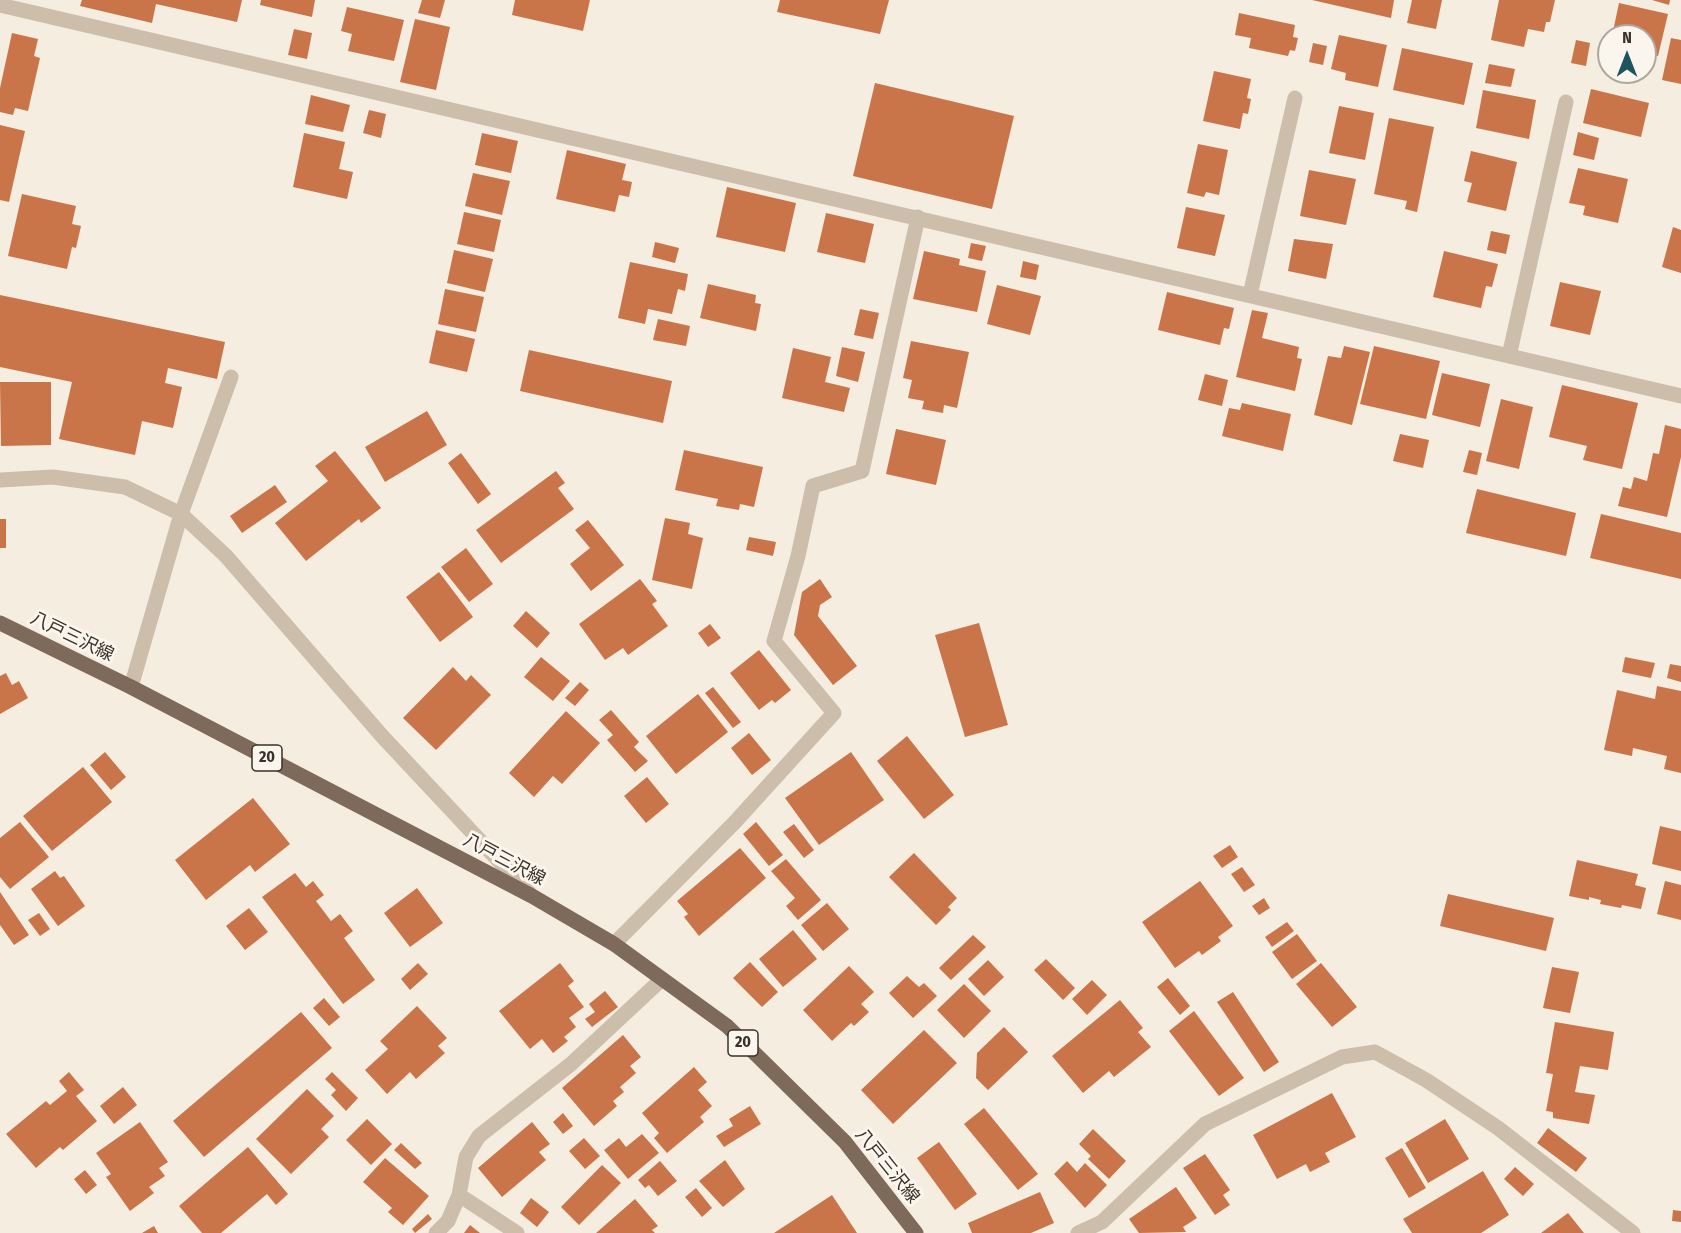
<!DOCTYPE html>
<html>
<head>
<meta charset="utf-8">
<style>
	body { margin:0 }
	#map { position:relative; width:1681px; height:1233px; overflow:hidden; background:#f4ede0; font-family:"Fira Sans Condensed",sans-serif }
	canvas { display:block }
	.north { position:absolute; left:1597px; top:24px; width:60px; height:60px; box-sizing:border-box; background:#fbf6ed; border:2px solid #aea79f; border-radius:50%; rotate:0deg; font-size:16px; font-weight:700; line-height:24px; text-align:center; color:#3b312a }
	.north::after { content:''; display:block; margin:auto; width:21px; height:27px; background:#1e545e; clip-path:polygon(50% 0,100% 100%,50% 72%,0 100%) }
</style>
</head>
<body>
<div id="map">
<canvas width="1681" height="1233"></canvas>
<div class="north">N</div>
</div>
<script>
const context = document.querySelector('canvas').getContext('2d');
context.lineJoin = 'round';
function paint(path, color) { context.fillStyle = color; context.fill(path, 'evenodd'); }
const poly = rows => new Path2D(rows.map(r => 'M' + r).join(''));
function stroke(path, color, width, dash) { context.strokeStyle = color; context.lineWidth = width; context.lineCap = dash ? 'butt' : 'round'; context.setLineDash(dash || []); context.stroke(path); }
function drawText(font, color, halo, rows, align = 'center') {
  context.font = font + ' "Fira Sans Condensed","Noto Sans JP",sans-serif'; context.lineWidth = 6; context.setLineDash([]); context.textBaseline = 'middle'; context.strokeStyle = halo; context.fillStyle = color; for (const [text, x, y, turn = 0] of rows) {
    context.save(); context.translate(x, y); context.rotate((+turn || 0) * Math.PI / 180); context.textAlign = isNaN(turn) ? turn : align; if (halo) context.strokeText(text, 0, 0); context.fillText(text, 0, 0); context.restore();
  }
}
paint(poly([
	[82,0,242,0,237,22,156,4,152,23,80,6],
	[261,0,315,0,312,17,260,5],
	[422,0,445,0,440,18,418,13],
	[515,0,590,0,583,31,512,15],
	[780,0,889,0,880,34,777,12],
	[1312,0,1394,0,1391,18],
	[1412,0,1442,0,1436,29,1407,23],
	[1499,0,1555,0,1550,22,1546,22,1544,32,1528,29,1524,47,1491,40],
	[1652,0,1670,0,1669,5],
	[1619,3,1668,14,1658,56,1648,54,1646,64,1645,36,1612,36],
	[347,7,404,20,394,61,348,51,352,34,341,31],
	[1239,13,1295,25,1293,37,1298,38,1295,51,1290,50,1288,56,1249,48,1251,38,1235,35],
	[415,19,450,27,436,90,400,82],
	[294,29,312,33,307,59,288,55],
	[12,33,38,39,34,56,40,58,28,111,15,108,13,115,0,112,0,88],
	[1339,35,1387,45,1378,87,1345,80,1346,73,1331,69],
	[1671,38,1681,40,1681,84,1662,80],
	[1576,40,1590,43,1586,66,1571,63],
	[1313,43,1327,46,1323,65,1309,62],
	[1402,48,1473,63,1464,105,1393,90],
	[1489,64,1515,69,1511,87,1485,83],
	[1214,71,1251,79,1247,98,1251,99,1248,114,1243,113,1240,129,1203,121],
	[875,83,1014,116,992,209,853,176],
	[1591,89,1649,103,1641,137,1583,123],
	[1483,90,1536,100,1529,139,1476,128],
	[311,95,350,105,343,132,305,124],
	[1339,106,1374,113,1365,160,1329,153],
	[369,110,386,114,381,138,363,133],
	[1389,118,1434,127,1417,212,1405,209,1407,201,1374,194],
	[0,125,25,131,9,202,0,200],
	[1578,132,1599,138,1594,160,1573,155],
	[304,133,345,142,339,169,353,172,347,199,293,187],
	[482,133,518,141,511,173,475,165],
	[1198,144,1228,150,1219,195,1206,192,1204,197,1187,193],
	[567,150,626,164,622,180,632,182,629,197,619,195,615,212,556,199],
	[1471,151,1517,162,1506,211,1467,202,1472,183,1464,181],
	[1578,168,1628,179,1618,223,1583,215,1585,206,1569,203],
	[1309,170,1356,179,1346,225,1300,216],
	[473,173,510,181,502,215,465,206],
	[727,187,796,203,785,252,716,237],
	[22,194,76,206,72,224,81,226,76,248,72,247,67,269,8,256],
	[1186,207,1225,215,1215,256,1177,248],
	[464,212,501,220,494,252,457,244],
	[826,213,874,224,865,263,817,252],
	[1673,227,1681,230,1681,273,1662,267],
	[1491,231,1510,235,1506,254,1487,250],
	[1294,239,1333,244,1326,279,1288,271],
	[655,242,679,248,675,263,652,257],
	[971,243,986,246,982,261,968,258],
	[454,250,493,259,485,292,447,283],
	[924,251,960,259,959,265,986,271,977,312,913,299],
	[1444,251,1498,264,1492,287,1486,286,1481,308,1433,297],
	[1023,261,1039,265,1036,280,1020,277],
	[630,262,688,274,685,291,678,289,672,314,648,309,645,324,618,318],
	[1560,282,1601,291,1590,335,1550,326],
	[708,284,756,295,755,303,761,304,756,331,700,318],
	[997,285,1041,296,1030,335,987,324],
	[445,289,484,297,476,332,438,324],
	[1167,292,1234,308,1229,329,1224,328,1220,345,1158,330],
	[0,295,225,342,217,379,168,368,165,383,182,387,173,428,142,421,135,455,59,439,72,382,0,367],
	[860,309,879,313,873,339,854,335],
	[1252,310,1268,313,1262,338,1299,347,1297,358,1302,359,1295,391,1236,377],
	[658,319,690,326,686,346,653,340],
	[436,330,475,339,467,372,429,363],
	[911,341,969,352,957,408,944,405,943,413,922,409,924,401,908,398,912,380,903,378],
	[1344,346,1370,352,1352,425,1314,415,1328,356,1341,358],
	[1374,346,1440,361,1426,419,1360,404],
	[842,347,865,352,858,382,836,376],
	[793,348,831,357,825,382,850,388,844,412,782,398],
	[529,350,672,381,663,423,520,391],
	[1442,373,1490,384,1480,427,1432,415],
	[1205,374,1228,380,1222,406,1198,400],
	[0,382,51,382,51,445,1,446],
	[1562,385,1638,403,1622,469,1583,460,1587,446,1549,437],
	[1501,399,1533,407,1519,469,1486,461],
	[1242,403,1291,414,1283,451,1222,436,1229,408,1240,410],
	[427,411,447,445,385,482,365,447],
	[1665,425,1681,429,1681,457,1667,517,1618,506,1623,487,1631,489,1634,477,1647,481,1653,453,1659,454],
	[896,429,946,440,936,485,886,474],
	[1400,434,1429,440,1423,468,1393,461],
	[684,450,763,467,754,507,740,504,739,510,716,506,718,499,675,490],
	[1469,450,1482,453,1477,475,1463,472],
	[335,451,381,508,361,523,359,519,306,561,275,523,328,481,315,466],
	[461,453,491,494,478,504,448,463],
	[556,471,565,483,558,488,574,509,501,563,476,530],
	[275,485,287,502,242,533,230,516],
	[1477,489,1576,513,1566,556,1466,533],
	[1601,514,1681,533,1681,579,1590,558],
	[665,518,690,523,688,534,703,538,692,589,652,580],
	[0,519,6,519,6,548,0,548],
	[588,520,624,565,591,591,570,564,590,548,575,530],
	[749,537,776,542,773,556,746,550],
	[466,548,493,584,469,602,441,567],
	[439,572,473,617,440,642,406,597],
	[640,579,657,601,652,604,668,626,628,655,623,648,605,660,579,624],
	[820,579,832,597,820,605,818,616,857,666,833,685,794,635,802,592],
	[526,611,550,633,537,648,513,626],
	[979,623,1008,725,965,737,935,635],
	[710,624,721,638,708,647,698,633],
	[759,650,791,690,775,703,772,700,759,710,730,673],
	[541,657,570,681,553,701,524,677],
	[1625,657,1655,663,1651,678,1622,672],
	[1670,664,1681,666,1681,682,1667,678],
	[453,667,466,681,471,675,491,695,436,750,403,718],
	[6,673,12,685,19,681,28,698,0,714,0,676],
	[580,682,589,690,575,706,565,698],
	[1657,686,1681,691,1681,773,1664,769,1667,756,1633,748,1632,756,1604,750,1617,690,1655,699],
	[713,687,741,722,733,728,705,693],
	[698,694,728,732,676,774,646,736],
	[611,710,639,742,634,747,648,761,635,772,607,740,613,735,599,720],
	[566,711,600,743,562,784,553,776,534,797,509,773],
	[749,733,771,760,752,775,731,748],
	[907,736,954,795,924,819,877,761],
	[105,752,126,777,111,790,90,765],
	[851,752,884,800,819,845,785,798],
	[83,767,112,802,52,851,23,816],
	[647,777,669,804,646,823,624,796],
	[253,798,290,844,255,872,250,865,206,900,175,860],
	[20,822,49,857,10,889,0,877,0,838],
	[756,822,783,855,769,866,743,834],
	[794,824,814,850,804,858,783,832],
	[1660,826,1681,831,1681,871,1652,864],
	[1230,845,1238,857,1222,868,1213,856],
	[740,848,766,878,699,936,684,917,688,914,677,901],
	[914,853,957,898,948,907,951,910,936,925,889,877],
	[786,859,821,900,798,920,786,906,795,898,771,871],
	[1577,860,1638,874,1635,885,1646,888,1641,909,1622,905,1621,908,1600,904,1601,900,1589,897,1589,900,1569,896],
	[1242,867,1255,885,1244,892,1231,874],
	[55,871,60,878,64,876,85,906,58,926,31,889],
	[295,873,306,887,313,881,324,895,316,901,331,921,340,914,353,931,344,938,375,980,343,1004,262,897],
	[1200,881,1233,926,1218,937,1221,941,1202,955,1199,951,1175,968,1142,922],
	[1665,881,1681,885,1681,920,1657,914],
	[417,888,443,923,410,947,384,913],
	[0,892,29,935,14,945,0,925],
	[1448,894,1554,918,1546,951,1440,926],
	[1264,898,1270,908,1259,915,1252,906],
	[827,903,849,929,823,951,801,925],
	[249,908,268,932,245,950,226,926],
	[39,913,50,929,40,936,28,920],
	[1287,922,1294,931,1272,947,1265,937],
	[793,930,817,959,783,987,759,959],
	[1297,934,1317,961,1292,979,1272,952],
	[973,935,986,947,951,980,939,968],
	[1046,959,1075,988,1063,1000,1034,970],
	[988,960,1004,977,984,996,968,979],
	[750,962,778,992,762,1007,733,978],
	[418,963,428,974,410,990,401,979],
	[560,963,574,981,568,986,584,1007,569,1018,576,1027,564,1037,568,1041,553,1053,542,1039,530,1049,499,1011],
	[1321,963,1357,1007,1332,1027,1296,984],
	[849,966,874,992,861,1004,869,1012,854,1026,851,1023,832,1041,803,1010],
	[1552,967,1579,972,1570,1013,1543,1008],
	[907,976,919,987,924,983,937,996,913,1018,889,993],
	[1168,978,1190,1006,1180,1015,1157,987],
	[1092,980,1107,995,1087,1015,1072,999],
	[964,984,991,1011,964,1038,937,1010],
	[605,991,618,1007,592,1027,585,1019,595,1012,589,1004],
	[1233,992,1279,1062,1264,1072,1217,1002],
	[324,998,340,1017,329,1026,313,1008],
	[1120,1000,1143,1028,1138,1032,1151,1047,1114,1077,1109,1071,1083,1093,1052,1056],
	[417,1006,447,1038,438,1046,445,1053,416,1079,410,1072,387,1094,365,1070,388,1049,380,1041],
	[1194,1011,1244,1078,1219,1096,1169,1031],
	[301,1012,332,1048,204,1157,173,1121],
	[1555,1022,1614,1032,1608,1070,1580,1066,1575,1092,1595,1095,1589,1124,1553,1118,1553,1112,1546,1111,1553,1074,1546,1073],
	[1004,1027,1028,1052,988,1090,976,1078,977,1053],
	[924,1030,957,1063,893,1124,861,1090],
	[623,1035,641,1057,630,1066,636,1073,620,1087,624,1092,613,1101,617,1106,594,1126,562,1088],
	[694,1067,707,1082,698,1090,712,1106,700,1117,704,1122,667,1153,654,1138,659,1133,642,1113],
	[69,1072,84,1090,76,1096,97,1121,63,1150,60,1147,36,1168,6,1134,46,1101,50,1105,67,1091,59,1081],
	[332,1072,358,1098,346,1111,331,1095,336,1090,325,1079],
	[123,1087,137,1105,114,1124,100,1106],
	[307,1089,334,1116,321,1129,329,1137,291,1174,256,1139],
	[1332,1093,1356,1137,1325,1153,1330,1162,1310,1172,1306,1164,1277,1179,1253,1135],
	[750,1106,761,1124,724,1147,716,1136,733,1126,729,1119],
	[984,1108,1038,1174,1018,1190,964,1124],
	[563,1113,573,1126,563,1134,553,1122],
	[367,1119,392,1144,371,1165,346,1140],
	[1445,1119,1469,1159,1428,1183,1405,1143],
	[140,1122,168,1162,159,1168,165,1176,149,1187,154,1193,130,1211,106,1177,111,1174,96,1153],
	[532,1122,550,1144,539,1152,546,1160,502,1197,478,1168],
	[1548,1128,1587,1158,1576,1172,1537,1143],
	[1093,1129,1126,1161,1109,1179,1088,1159,1091,1156,1079,1144],
	[642,1134,659,1153,628,1179,604,1150,619,1138,626,1147],
	[584,1138,600,1156,585,1169,569,1151],
	[939,1142,977,1194,955,1210,917,1158],
	[401,1143,422,1163,415,1169,394,1150],
	[248,1147,288,1194,276,1205,267,1194,221,1233,202,1233,179,1206],
	[1402,1148,1426,1188,1409,1198,1385,1158],
	[1205,1154,1230,1190,1223,1195,1230,1205,1215,1215,1183,1168],
	[385,1158,429,1196,403,1225,388,1212,392,1208,363,1182],
	[725,1160,745,1189,723,1207,699,1181],
	[660,1161,677,1181,658,1196,649,1185,645,1188,638,1180],
	[1067,1161,1077,1172,1085,1163,1107,1185,1085,1208,1054,1174],
	[602,1165,621,1183,579,1225,561,1207],
	[1515,1167,1534,1184,1523,1196,1504,1179],
	[85,1170,97,1185,86,1194,74,1179],
	[1483,1171,1509,1215,1481,1233,1412,1233,1403,1219],
	[1176,1187,1197,1218,1183,1227,1186,1232,1139,1233,1129,1219],
	[696,1188,712,1208,702,1217,685,1197],
	[1040,1192,1054,1223,1031,1233,972,1233,968,1223],
	[832,1195,857,1233,774,1233],
	[531,1198,549,1212,537,1227,520,1213],
	[635,1199,658,1226,652,1230,655,1233,596,1233],
	[1673,1210,1681,1211,1681,1222,1672,1221],
	[1568,1213,1584,1233,1541,1233],
	[428,1214,432,1219,415,1233,412,1229],
	[470,1225,480,1233,464,1233],
	[154,1226,158,1233,142,1233]
]), '#ca7549');
stroke(poly([
	[0,5,1681,396],
	[1250,295,1295,98],
	[1509,356,1566,102],
	[0,480,53,477,125,487,181,514,226,556,382,736,529,893],
	[131,687,181,514,231,377],
	[614,944,735,822,834,713,774,641,798,556,813,486,862,471,918,217],
	[459,1195,517,1233],
	[436,1233,448,1221,459,1195,466,1157,479,1136,571,1064,662,979],
	[1078,1233,1102,1222,1205,1124,1342,1057,1375,1052,1426,1080,1498,1128,1633,1233]
]), '#cdbeab', 15);
stroke(poly([
	[0,623,131,687,532,896,614,944,727,1026,845,1142,916,1233]
]), '#7d6a5b', 15);
for (const [x, y, w] of [
	[267,758,30],
	[743,1043,30]
]) { const box = new Path2D(); box.roundRect(x - w / 2, y - 13, w, 26, 4.5); context.fillStyle = '#fbf6ed'; context.fill(box); stroke(box, '#3b312a', 1.5); }
drawText('bold 16px', '#3b312a', null, [
	["20",267,758],
	["20",743,1043]
]);
drawText('18px', '#3b312a', '#fbf6ed', [
	["八戸三沢線",72,637,26],
	["八戸三沢線",504,860,28],
	["八戸三沢線",887,1166,51]
]);
</script>
</body>
</html>
